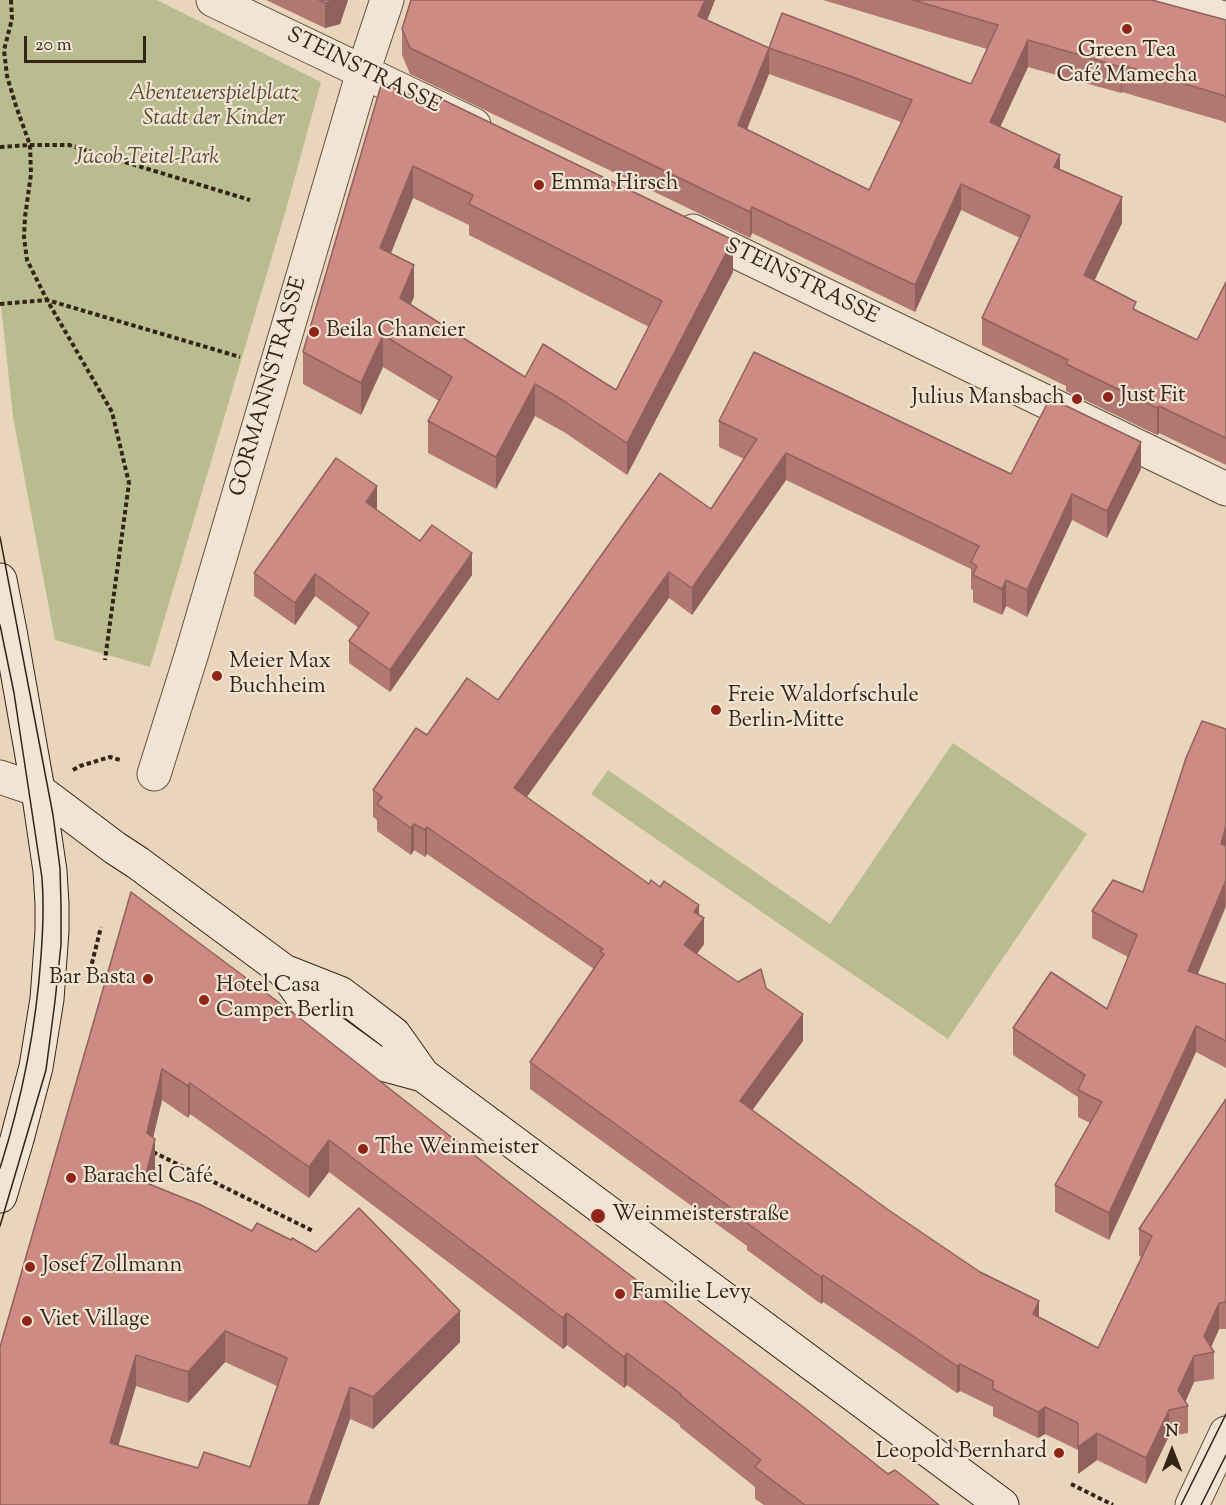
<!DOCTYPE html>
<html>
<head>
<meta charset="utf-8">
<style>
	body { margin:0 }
	#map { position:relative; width:1226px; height:1505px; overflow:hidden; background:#e9d5bb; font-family:"Sorts Mill Goudy",serif }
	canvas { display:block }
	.north { position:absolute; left:1142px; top:1421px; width:60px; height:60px; -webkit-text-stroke:4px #f1e4d3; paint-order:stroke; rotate:0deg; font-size:16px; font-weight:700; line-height:24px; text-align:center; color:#332516 }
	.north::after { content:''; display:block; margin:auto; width:21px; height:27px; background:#332516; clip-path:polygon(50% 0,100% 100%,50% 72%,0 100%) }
	.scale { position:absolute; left:24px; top:36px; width:122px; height:27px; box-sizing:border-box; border:3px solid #332516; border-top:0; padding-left:8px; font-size:18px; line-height:21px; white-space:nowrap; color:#332516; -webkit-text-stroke:4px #f1e4d3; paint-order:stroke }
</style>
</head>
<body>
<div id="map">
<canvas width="1226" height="1505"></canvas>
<div class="north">N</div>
<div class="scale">20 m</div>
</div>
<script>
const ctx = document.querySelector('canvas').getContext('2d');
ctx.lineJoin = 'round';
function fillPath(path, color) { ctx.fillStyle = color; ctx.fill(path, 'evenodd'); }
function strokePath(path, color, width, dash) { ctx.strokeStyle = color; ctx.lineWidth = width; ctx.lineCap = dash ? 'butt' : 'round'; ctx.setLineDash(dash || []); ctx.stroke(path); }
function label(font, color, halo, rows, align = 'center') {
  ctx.font = font + ' "Sorts Mill Goudy",serif'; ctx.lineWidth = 4.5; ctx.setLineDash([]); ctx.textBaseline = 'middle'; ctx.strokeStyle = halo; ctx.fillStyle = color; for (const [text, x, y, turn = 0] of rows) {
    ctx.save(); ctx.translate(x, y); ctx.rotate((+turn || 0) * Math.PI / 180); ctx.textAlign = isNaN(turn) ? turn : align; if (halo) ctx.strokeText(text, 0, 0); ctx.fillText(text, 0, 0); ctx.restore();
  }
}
fillPath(new Path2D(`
	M0 0H157L321 82 287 206 150 667 55 640 13 417 0 296Z
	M953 743 1087 834 948 1039 814 948 591 794 608 770 830 924Z`), '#b9bc8e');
const street = new Path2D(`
	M213 0 474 125
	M1169 0 1226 19
	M693 231 1226 489
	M154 774 192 653 363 72 387 0
	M0 777 38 790
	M1192 1505 1226 1433`);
const secondary = new Path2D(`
	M0 580 10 631 38 790 50 871 52 904V931L47 999 36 1067 17 1139 0 1196
	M38 790 115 848 138 863 284 971 340 993 352 1002 394 1034 423 1075 1002 1505
	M284 971 320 1021 324 1025 375 1062 423 1075`);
strokePath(street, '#60513f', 35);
strokePath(secondary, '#332516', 35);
strokePath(new Path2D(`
	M11 0 12 19 4 50 7 76 16 106 30 145 31 174 25 217 24 237 27 260 47 300 112 412 129 483 105 660
	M0 147 30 145H69L250 200
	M0 304 47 300 240 357
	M73 770 80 766 110 757 120 760
	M90 971 101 927
	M153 1152 313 1231
	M1071 1484 1113 1505`), '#332516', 4, [4.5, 3]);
strokePath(street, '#f1e4d3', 33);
strokePath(secondary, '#f1e4d3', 33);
strokePath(new Path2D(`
	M0 537 53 815 60 868 61 906V945L55 1001 46 1070 0 1226
	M0 625 14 693 42 878C44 904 43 930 41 956 36 1029 22 1099 0 1168
	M1181 1505 1226 1414
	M1201 1505 1226 1455`), '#332516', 1.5);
fillPath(new Path2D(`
	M266 0H348L340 24 325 28Z
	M715 0 707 20 769 48 971 84 987 49 823 0H1152L1226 20V123L1222 121 1122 92 1121 93 1028 67 1000 127 1060 169 1122 223 1094 281 1136 311 1197 340 1226 282V465L1159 433 1157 435 1066 391V386L982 345V318L1020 238 961 210 915 312 752 233 750 238 410 74 402 55V29ZM769 74 850 103 901 122 869 190 746 130Z
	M433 95 733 272 627 475 564 432 535 416 496 489 428 453V421L439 401 383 367 361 415 303 384V352L433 106ZM413 198 469 225V235L649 327 616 390 525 377 410 305 414 297 391 253Z
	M719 421 1011 474 1141 469 1107 538 1072 520 1027 617 1006 606 1002 615 973 602V590L971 589V569L786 480 692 615 669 598 526 797 649 884 699 914 704 944 697 954 738 982 766 988 803 1041 752 1110 887 1209 1039 1318 1098 1348 1141 1257 1139 1256V1229L1226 1099V1329H1219L1211 1348 1214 1352V1379L1194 1382 1185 1402 1188 1406V1433L1169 1436 1146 1484 1097 1460 1078 1474V1450L1045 1434 1038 1438 993 1416V1407L960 1391 957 1393 823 1302 821 1304 747 1250V1246L530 1089V1062L594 969 427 854 425 857 414 850 411 855 377 831V820L373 817V790L427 735 498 700 711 509 744 459 719 447Z
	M377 508 376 510 420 541 472 575 390 692 349 663V641L359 628 315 596 295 625 254 596V573Z
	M1226 729V907L1198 974 1226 984V1068L1196 1052 1109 1240 1055 1212V1185L1090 1123 1078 1117V1097L1013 1055V1028L1107 1009 1128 957 1092 938V911L1143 892Z
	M131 892 888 1474 939 1505H764L755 1499V1487L680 1427V1425L627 1385 624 1388 567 1345 563 1349 329 1172 309 1198 190 1114 188 1118 162 1100 153 1137 155 1170 152 1185 460 1342 373 1429 350 1419 319 1505H0ZM225 1362 277 1386 250 1467 198 1468 118 1445 136 1386 188 1403Z`), '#b17871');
fillPath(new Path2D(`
	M336 0H348L340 24 325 28V3Z
	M705 0H715L698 43V16Z
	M1028 40V67L990 149V122Z
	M769 48V74L738 152V125Z
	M1122 65V92L1121 93V67Z
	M1060 155V182L1054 167Z
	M413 166V198L380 280V248Z
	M961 184V210L915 312V285Z
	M1122 197V223L1084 302V275Z
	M752 207V233L750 238V212Z
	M733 240V272L627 475V443Z
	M414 265V297L400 330V298Z
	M383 335V367L361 415V383Z
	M535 384V416L496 489V457Z
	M1159 406V433L1157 435V408Z
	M1141 442V469L1107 538V511Z
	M786 453V480L692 615V588Z
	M377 486V508L366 525V502Z
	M1072 494V520L1027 617V590Z
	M472 553V575L390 692V670Z
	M669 572V598L514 815V788Z
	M315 574V596L295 625V603Z
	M1006 580V606L1002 615V589Z
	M414 824V850L411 855V828Z
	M1226 826V853L1221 844Z
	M427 827V854L425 857V830Z
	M1225 880V907L1188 997V971Z
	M699 905V925L704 918V944L684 971V945L694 912Z
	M803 1014V1041L740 1127V1101Z
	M1196 1026V1052L1109 1240V1213Z
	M162 1069V1100L147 1164V1133Z
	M190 1083V1114L188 1118V1086Z
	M155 1139V1170L144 1214V1182Z
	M329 1140V1172L309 1198V1167Z
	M823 1275V1302L821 1304V1277Z
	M1039 1301V1327L1033 1314Z
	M1219 1303V1329L1208 1353 1204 1336Z
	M460 1311V1342L373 1429V1397Z
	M567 1313V1345L563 1349V1318Z
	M225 1331V1362L188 1403V1372Z
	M627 1353V1385L624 1388V1357Z
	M136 1355V1386L110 1474V1443Z
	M1194 1356V1382L1183 1407 1178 1390Z
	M960 1364V1391L957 1393V1366Z
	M350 1387V1419L319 1505H308Z
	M1045 1407V1434L1038 1438V1412Z
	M1169 1410V1436L1146 1484V1458Z
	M1097 1433V1460L1078 1474V1447Z`), '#90615c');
const building = new Path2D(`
	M319 0H336L325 3Z
	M411 0H705L698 16 769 48 782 13 971 84 998 25 913 0H1152L1226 20V97L1222 95 1122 65 1121 67 1028 40 990 122 1060 155 1054 167 1122 197 1084 275 1136 302 1133 309 1197 340 1226 282V438L1159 406 1157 408 1066 364 1068 360 982 318 1030 216 961 184 915 285 752 207 750 212 410 48 402 29ZM769 48 850 76 912 100 869 190 738 125Z
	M382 82 439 109 433 95 733 240 627 443 564 401 535 384 496 457 428 421 452 377 383 335 361 383 303 352ZM413 166 473 195 469 204 662 301 616 390 543 344 525 377 400 298 414 265 380 248Z
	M754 352 1011 474 1050 398 1141 442 1107 511 1072 494 1027 590 1006 580 1002 589 973 575 977 566 971 562 979 546 786 453 692 588 669 572 514 788 649 884 651 880 660 887 664 881 699 905 694 912 704 918 684 945 738 982 761 969 766 988 803 1014 740 1101 887 1209 980 1272 1039 1301 1033 1314 1098 1348 1152 1236 1139 1229 1226 1099V1302L1219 1303 1204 1336 1214 1352 1194 1356 1178 1390 1188 1406 1169 1410 1146 1458 1097 1433 1078 1447V1423L1045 1407 1038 1412 993 1389V1381L960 1364 957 1366 823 1275 821 1277 747 1223 749 1221 530 1062 604 954 600 951 603 949 427 827 425 830 414 824 411 828 377 804 382 797 373 790 416 728 427 735 467 678 498 700 660 473 711 509 757 439 719 421Z
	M336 458 377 486 366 502 420 541 432 525 472 553 390 670 349 641 369 613 315 574 295 603 254 573Z
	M1202 721 1226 729V826L1221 844 1226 846V880L1188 971 1226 984V1041L1196 1026 1109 1213 1055 1185 1102 1102 1078 1090 1085 1075 1013 1028 1051 972 1107 1009 1137 935 1092 911 1113 880 1143 892 1186 758Z
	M131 892 297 1016 529 1198 802 1406 888 1474 895 1470 922 1491 939 1505H805L755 1467 761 1460 680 1395 681 1394 627 1353 624 1357 567 1313 563 1318 329 1140 309 1167 190 1083 188 1086 162 1069 147 1133 155 1139 144 1182 201 1205 252 1231 257 1223 291 1240 292 1238 316 1252 359 1208 460 1311 373 1397 350 1387 308 1505H0V1347ZM225 1331 287 1358 250 1467 204 1452 198 1468 110 1443 136 1355 188 1372Z`);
fillPath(building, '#ce8b83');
strokePath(building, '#90615c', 1.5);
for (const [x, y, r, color] of [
	[1127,29,6,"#8f2418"],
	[539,185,6,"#8f2418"],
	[314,332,6,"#8f2418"],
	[1108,397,6,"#8f2418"],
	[1077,399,6,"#8f2418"],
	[217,676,6,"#8f2418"],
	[716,710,6,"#8f2418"],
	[148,979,6,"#8f2418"],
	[204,1000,6,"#8f2418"],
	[363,1149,6,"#8f2418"],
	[71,1178,6,"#8f2418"],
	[598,1216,8,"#8f2418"],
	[30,1267,6,"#8f2418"],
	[620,1294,6,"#8f2418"],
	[27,1321,6,"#8f2418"],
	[1059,1453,6,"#8f2418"]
]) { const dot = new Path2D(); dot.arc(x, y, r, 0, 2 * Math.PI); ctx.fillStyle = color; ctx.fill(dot); strokePath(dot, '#f1e4d3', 2); }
label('22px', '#332516', '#f1e4d3', [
	["Green Tea",1127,52,"center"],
	["Café Mamecha",1127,77,"center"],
	["Emma Hirsch",551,185],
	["Beila Chancier",326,332],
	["Just Fit",1120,397],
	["Julius Mansbach",1065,399,"right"],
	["Meier Max",229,663],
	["Buchheim",229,688],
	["Freie Waldorfschule",728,697],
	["Berlin-Mitte",728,722],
	["Bar Basta",136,979,"right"],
	["Hotel Casa",216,987],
	["Camper Berlin",216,1012],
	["The Weinmeister",375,1149],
	["Barachel Café",83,1178],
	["Weinmeisterstraße",612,1216],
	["Josef Zollmann",42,1267],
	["Familie Levy",632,1294],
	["Viet Village",39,1321],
	["Leopold Bernhard",1047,1453,"right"]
], 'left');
label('22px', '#332516', '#f1e4d3', [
	["STEINSTRASSE",363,72,26],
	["STEINSTRASSE",801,283,26],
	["GORMANNSTRASSE",270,387,-74]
]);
label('italic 22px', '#544b34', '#f1e4d3', [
	["Abenteuerspielplatz",214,95],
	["Stadt der Kinder",214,120],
	["Jacob-Teitel-Park",147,159]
]);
</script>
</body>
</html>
